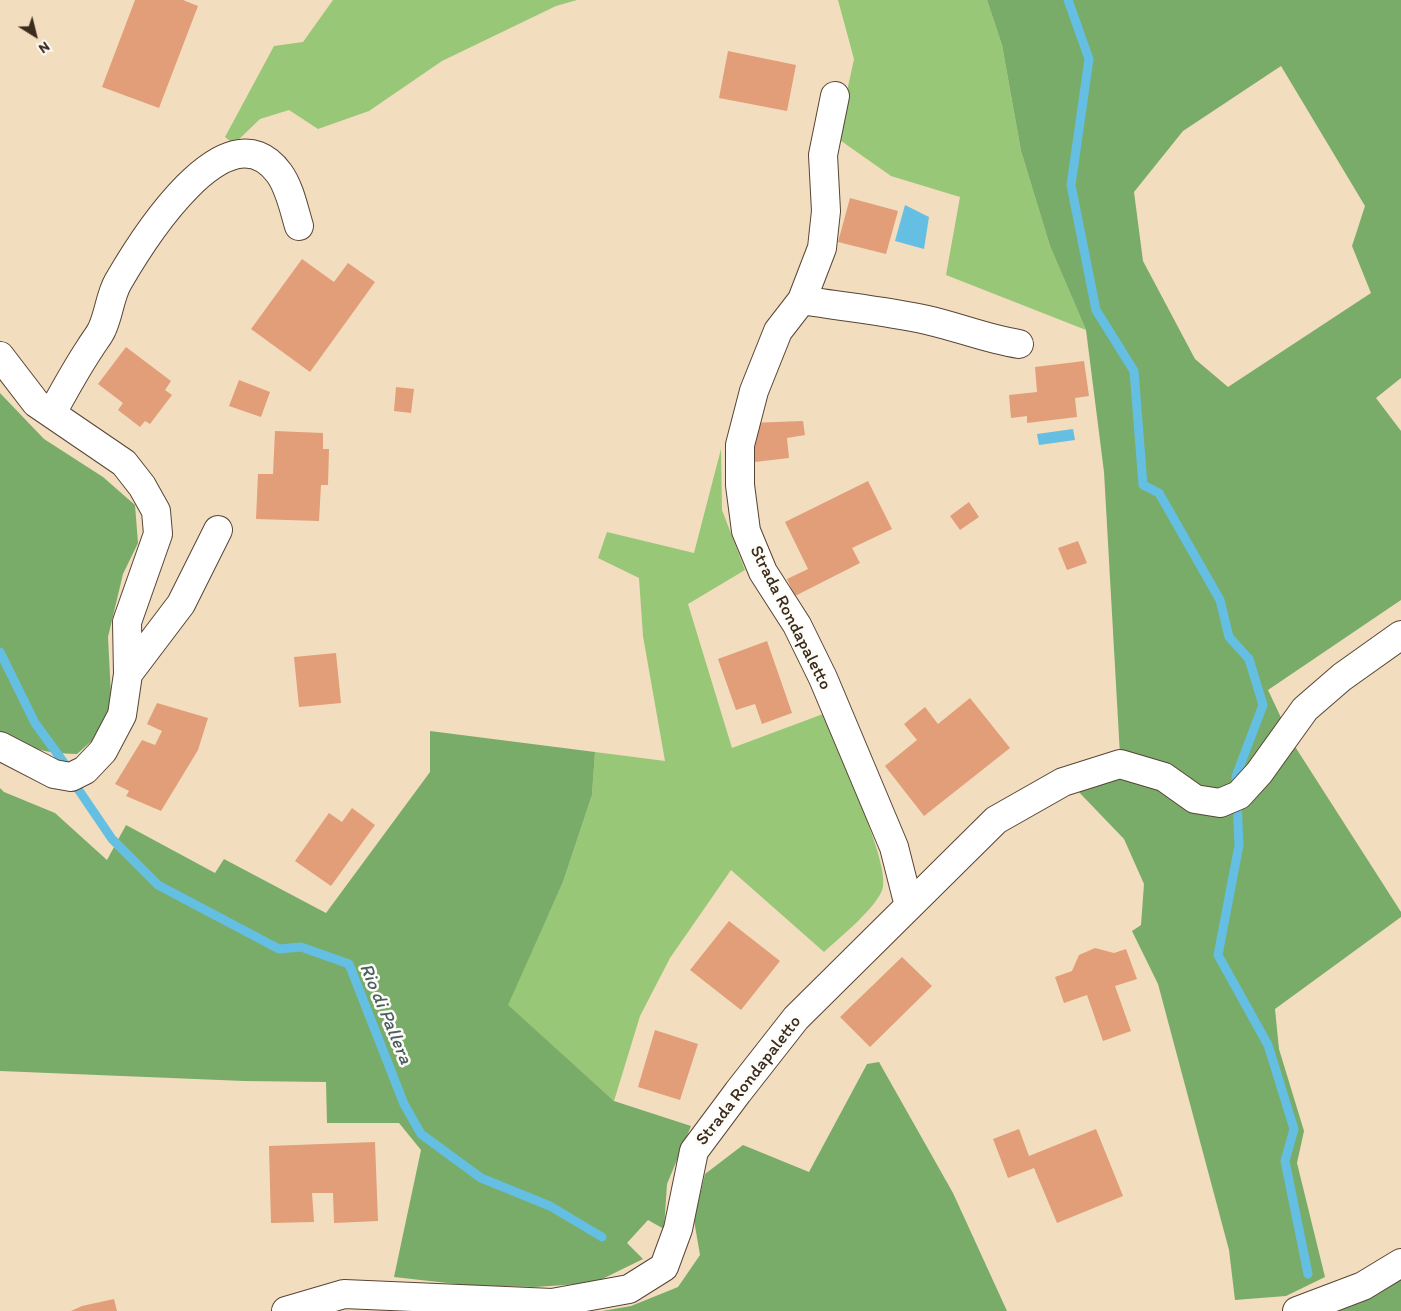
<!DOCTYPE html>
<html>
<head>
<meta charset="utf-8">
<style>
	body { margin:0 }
	#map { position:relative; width:1401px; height:1311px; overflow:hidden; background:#f3ddbf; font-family:Itim,sans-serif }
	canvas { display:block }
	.north { position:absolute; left:10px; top:10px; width:50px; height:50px; -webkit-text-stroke:4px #fdfcf7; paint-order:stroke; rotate:144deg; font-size:14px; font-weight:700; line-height:20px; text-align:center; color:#3b2a1e }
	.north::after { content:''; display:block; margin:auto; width:18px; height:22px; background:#3b2a1e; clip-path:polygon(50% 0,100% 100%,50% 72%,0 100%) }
</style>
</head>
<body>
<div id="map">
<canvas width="1401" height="1311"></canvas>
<div class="north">N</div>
</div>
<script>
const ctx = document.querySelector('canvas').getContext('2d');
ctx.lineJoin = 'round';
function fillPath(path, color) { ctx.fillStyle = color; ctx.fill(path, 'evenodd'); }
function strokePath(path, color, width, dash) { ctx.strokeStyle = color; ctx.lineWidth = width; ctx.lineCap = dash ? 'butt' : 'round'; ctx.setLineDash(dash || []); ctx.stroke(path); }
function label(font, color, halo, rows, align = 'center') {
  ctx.font = font + ' Itim,sans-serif'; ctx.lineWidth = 5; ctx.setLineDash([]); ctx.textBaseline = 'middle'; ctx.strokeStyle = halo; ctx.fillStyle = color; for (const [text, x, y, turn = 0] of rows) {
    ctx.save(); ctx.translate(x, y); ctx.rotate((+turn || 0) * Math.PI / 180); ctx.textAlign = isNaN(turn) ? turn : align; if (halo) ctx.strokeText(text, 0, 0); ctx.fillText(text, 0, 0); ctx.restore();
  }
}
fillPath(new Path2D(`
	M333 0H577L556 6 442 61 369 111 318 129 289 110 260 119 234 144 225 137 274 46 303 42Z
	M838 0H987L1002 45 1021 151 1050 246 1086 330 946 275 960 197 891 176 837 138 854 59Z
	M721 449 722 510 745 570 688 604 732 748 823 714C836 746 889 859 883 887 879 906 839 938 824 952L731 870 670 958 640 1016 614 1101 507 1005 563 882 592 795 595 752 665 761 643 636 639 578 598 558 607 532 694 553Z`), '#97c777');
fillPath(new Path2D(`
	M987 0H1401V378L1376 398 1401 431V600L1268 690 1294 745 1401 912V917L1275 1009 1279 1049 1304 1131 1297 1163 1325 1277 1286 1296 1235 1300 1229 1250 1158 984 1132 931 1141 925 1144 884 1124 839 1074 787 1121 773 1104 472 1086 330 1050 246 1021 151 1002 45ZM1281 66 1365 206 1352 246 1371 293 1228 387 1195 359 1143 261 1134 192 1183 131Z
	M0 393 44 439 103 477 135 505 138 543 123 574 108 637 111 695 105 729 77 754C44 753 30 749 0 734Z
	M430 731 595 752 592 795 563 882 508 1005 614 1101 691 1126 667 1184 664 1229 648 1220 627 1243 643 1259 594 1283 535 1287 465 1285 394 1277 421 1150 399 1123H327L326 1082 244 1081 0 1071V788L4 792 55 813 107 860 126 825 215 873 224 859 326 913 430 772Z
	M879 1062 953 1193 1007 1311H602L631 1306 678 1287 700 1255 694 1220 705 1174 743 1145 809 1172 867 1064Z
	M1401 1271V1311H1319Z`), '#79ac68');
fillPath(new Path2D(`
	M905 205 929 217 924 249 895 241Z
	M1073 429 1075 440 1039 445 1037 434Z`), '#64bfe2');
strokePath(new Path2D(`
	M1068 0 1089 59 1071 185 1096 310 1134 371 1143 485 1159 493 1220 600 1229 637 1249 659 1263 705 1236 776 1239 845 1218 955 1268 1045 1294 1129 1285 1161 1308 1274
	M0 652 35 723 67 767
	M78 789 112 839 158 885 279 949 301 947 349 964 404 1104 421 1134 481 1178 550 1206 602 1237`), '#64bfe2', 9);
fillPath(new Path2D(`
	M135 0H183L198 6 159 108 102 87Z
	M728 51 796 65 787 111 719 98Z
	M850 198 898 211 886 254 838 242Z
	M302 259 334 282 348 263 375 282 310 372 251 329Z
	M126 347 171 381 165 390 172 395 150 424 145 421 140 427 118 410 123 403 98 384Z
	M1084 361 1089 396 1075 398 1077 417 1027 423V416L1011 418 1009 395 1037 392 1035 367Z
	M239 380 270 392 261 417 229 406Z
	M396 387 414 389 411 413 394 411Z
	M803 421 805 435 787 438 789 458 746 463 750 423Z
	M275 431 323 433V449H329L328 485H321L319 521 256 519 258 474H273Z
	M868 481 892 529 852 548 860 563 795 596 787 579 808 569 785 522Z
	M969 502 979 517 960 530 950 516Z
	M1078 541 1087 563 1067 570 1058 548Z
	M767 641 792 713 762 724 755 704 736 710 718 659Z
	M336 653 341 703 299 707 294 657Z
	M970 698 1010 748 924 816 885 766 917 740 904 724 925 707 938 724Z
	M157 703 208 718 198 750 161 811 126 796 129 791 115 784 142 740 155 745 162 731 147 724Z
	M352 808 375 825 331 886 295 861 329 813 342 822Z
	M729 921 780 961 741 1010 690 970Z
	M1095 948 1114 953 1126 949 1137 979 1115 986 1131 1031 1103 1041 1087 995 1064 1003 1055 977 1072 971 1079 955Z
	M902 957 932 986 870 1047 840 1017Z
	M655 1030 698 1044 680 1100 638 1087Z
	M1019 1129 1029 1156 1096 1129 1123 1196 1057 1223 1034 1168 1008 1178 993 1139Z
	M375 1142 378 1221 334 1223 333 1193H312L314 1222 271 1223 269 1146Z
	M114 1299 117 1311H71L82 1306Z`), '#e19e78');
const minor = new Path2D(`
	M835 96 823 155 826 211 822 248 802 300 778 331 754 391 740 445V485L746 531 763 572 797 625 823 678 894 847 909 906
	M802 300C844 307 886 311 927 320 958 327 987 339 1019 344
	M0 356 36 403 124 463 142 486 156 511 158 534 127 622 128 674 122 715 103 751 85 770 71 777 54 774 0 746
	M52 413C64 391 76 369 90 348 94 341 99 336 102 329 109 314 110 296 118 282 140 244 227 102 279 173 290 188 294 210 299 226
	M128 674 181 604 218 530
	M286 1311 344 1294 552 1303 629 1289 664 1267 678 1229 694 1151 738 1092 796 1018 996 820 1063 782 1120 764 1164 777 1195 799 1220 803 1239 795 1259 773 1305 709 1342 677 1401 635
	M1297 1311 1363 1286 1401 1263`);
strokePath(minor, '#574536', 30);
strokePath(minor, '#fff', 28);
label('18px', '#3b2a1e', '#fdfcf7', [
	["Strada Rondapaletto",790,618,63],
	["Strada Rondapaletto",749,1081,-52]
]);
label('italic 19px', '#495e63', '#fdfcf7', [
	["Rio di Pallera",385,1014,67]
]);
</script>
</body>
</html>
